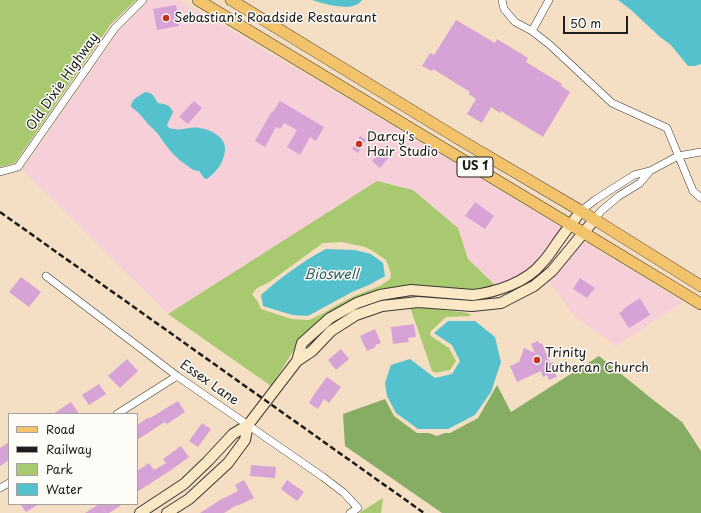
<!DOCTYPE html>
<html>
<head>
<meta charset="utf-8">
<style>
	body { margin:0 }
	#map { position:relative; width:701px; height:513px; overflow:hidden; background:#f4dfc4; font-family:"Playpen Sans",sans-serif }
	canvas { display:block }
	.legend { position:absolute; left:8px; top:413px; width:130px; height:92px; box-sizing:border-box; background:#fdfcf7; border:1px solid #a3a29f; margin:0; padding:5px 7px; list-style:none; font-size:12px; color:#1c1c1c }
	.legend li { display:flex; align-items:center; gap:8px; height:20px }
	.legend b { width:20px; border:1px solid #a3a29f }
	.scale { position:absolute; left:563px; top:16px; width:65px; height:18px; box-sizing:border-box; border:2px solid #1c1c1c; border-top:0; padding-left:5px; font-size:12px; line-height:14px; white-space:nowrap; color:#1c1c1c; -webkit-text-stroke:3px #fdfcf7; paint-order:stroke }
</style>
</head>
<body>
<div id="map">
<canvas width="701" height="513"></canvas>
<ul class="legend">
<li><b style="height:5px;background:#f2c36a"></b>Road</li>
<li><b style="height:5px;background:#1c1c1c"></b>Railway</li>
<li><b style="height:11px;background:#a9c971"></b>Park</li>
<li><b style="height:11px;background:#54c1cd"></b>Water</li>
</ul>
<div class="scale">50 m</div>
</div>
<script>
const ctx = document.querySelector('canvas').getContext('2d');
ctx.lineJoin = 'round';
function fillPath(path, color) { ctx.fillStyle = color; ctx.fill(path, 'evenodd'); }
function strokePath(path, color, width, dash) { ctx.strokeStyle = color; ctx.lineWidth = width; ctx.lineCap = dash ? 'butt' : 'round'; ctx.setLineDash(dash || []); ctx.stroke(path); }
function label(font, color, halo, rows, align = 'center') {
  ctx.font = font + ' "Playpen Sans",sans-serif'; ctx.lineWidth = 3; ctx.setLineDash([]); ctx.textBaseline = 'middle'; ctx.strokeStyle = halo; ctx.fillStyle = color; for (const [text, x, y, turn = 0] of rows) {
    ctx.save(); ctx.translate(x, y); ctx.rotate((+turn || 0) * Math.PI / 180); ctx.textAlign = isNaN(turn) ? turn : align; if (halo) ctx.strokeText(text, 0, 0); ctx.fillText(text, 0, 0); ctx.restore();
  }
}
fillPath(new Path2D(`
	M150 0H179L356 104 562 228 538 261 522 274 495 285 468 259 458 228 413 190 377 181 168 314 22 170 119 31ZM153 94 158 103 167 104 169 106 171 116 167 125 169 128 176 131 200 128 225 156 220 167 216 171 204 178 199 171H194L191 169 188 166 173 154 162 142 157 134 137 111Z
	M583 241 683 302 616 346 575 317 549 281 562 268Z`), '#f6cfd8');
fillPath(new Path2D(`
	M0 0H136L111 24 15 163 0 167Z
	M377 181 413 190 458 228 468 259 495 285 472 290 370 294 303 336 271 386 168 314ZM342 242 365 247 373 251 386 260C387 262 387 263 388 265 390 272 392 272 390 279L380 286 354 296 337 305 324 313 309 320 292 319 279 315 261 309 258 302 252 294 257 288 268 283 323 243Z
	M410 307H418L468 313 471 316 446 317 431 331 430 333 431 336 449 348 456 361 450 370 436 373 432 371Z
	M383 498 381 513H359Z`), '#a9c971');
fillPath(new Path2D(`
	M599 356 652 399 682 422 701 451V513H442L345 446 343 414 385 399 394 416 417 433H429L437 436 445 433H450L478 418 497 385 511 412Z`), '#86ad63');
fillPath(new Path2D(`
	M312 0H362C354 13 324 4 312 0Z
	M618 0H701V64L695 66H688L671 45 660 37 630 9Z
	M145 92C154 93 153 96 158 103 166 104 170 105 173 112L167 125 169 128C181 132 189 126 200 128 212 130 227 138 225 151 223 164 217 171 207 179L204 178 199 171C192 171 191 168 185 164 172 155 167 147 158 134 155 131 152 128 149 125 143 118 139 112 131 107 131 99 139 96 145 92Z
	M326 249 355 250 371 254 383 263 385 276 369 285 352 292 308 316 293 315 279 311 263 306 261 295C279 279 304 260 326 249Z
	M448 321H475L495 337 501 362 491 392 475 415 448 429H418L396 413 387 396 385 383 391 365 410 359 435 378 452 374 460 361 452 345 434 333Z`), '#54c1cd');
fillPath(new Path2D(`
	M176 5 179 26 157 30 153 9Z
	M456 20 495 43 497 39 528 58 526 62 562 84 561 86 570 92 543 137 501 111 500 113 491 107 482 123 467 114 476 99 469 94 470 92 433 69 432 71 422 66 430 53 434 55Z
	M194 101 202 108 188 124 179 117Z
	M280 101 324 127 316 141 310 137 300 155 287 147 297 130 284 123 280 129 276 127 265 147 255 141 272 111 273 112Z
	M360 136 366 140 358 153 352 149Z
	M382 148 391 155 380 168 372 161Z
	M475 202 494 216 485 229 465 216Z
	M21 277 41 292 29 307 9 292Z
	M580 278 595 288 587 298 573 289Z
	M640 298 650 315 629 328 619 313 624 310 623 309Z
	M414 324 416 337 408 338 409 342 393 344 391 327Z
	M375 329 381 343 375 345 376 347 367 351 360 336Z
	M538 341 540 344 542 343 550 363 553 362 554 365 559 363 562 369 555 372 557 377 549 380 547 375 543 377 541 371 517 382 510 366 519 362 524 348 535 353 531 344Z
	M341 349 349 359 336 370 328 360Z
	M127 359 138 371 120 388 108 376Z
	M327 377 341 387 329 403 324 399 318 409 309 403 315 393Z
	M99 384 106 394 89 405 82 395Z
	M178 401 185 412 167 424 165 422 163 423 162 422 163 423 137 440V425L149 417 150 418Z
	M71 402 79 414H53Z
	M202 423 211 429 198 447 189 441Z
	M9 442V460L0 466V448Z
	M181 446 189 457 171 470 137 492V471L149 463 154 470 166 463 163 459Z
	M251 465 276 467 275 478 250 476Z
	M244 480 254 498 237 506V505L224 513H200L220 500 238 491 235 485Z
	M287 480 304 492 297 501 281 489Z
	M20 504H39L26 512Z
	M99 504H123L109 513H85Z`), '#d7a2d6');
const street = new Path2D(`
	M502 0 504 9 515 22 532 31 550 45 612 103 667 128 693 191 701 198
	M532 31 549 0
	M0 172 18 167 115 28 143 0
	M581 211 595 200 634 175 650 171 678 156 701 152
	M594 220 601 211 619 196 640 183 650 171
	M46 276 177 376 323 477 344 493 358 508 350 513
	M117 414 177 376
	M0 488 9 483`);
const secondary = new Path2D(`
	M297 361 302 343 330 318 357 303 380 295 411 290 473 295C497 292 527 282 542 263 547 258 551 252 555 246 563 234 572 223 581 211
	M140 513 184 484 208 461 233 434 248 425
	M167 513 189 499 228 463 245 440 248 425 297 361 312 351 331 331 356 315 382 306 418 302 472 306 501 303 534 286 552 271 594 220`);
const primary = new Path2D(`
	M198 0 584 233 701 304
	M231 0 457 138 581 211 701 286`);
strokePath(street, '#3c3935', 8);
strokePath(secondary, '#3c3935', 12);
strokePath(primary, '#3c3935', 12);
strokePath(street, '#fff', 7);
strokePath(secondary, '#fae7c3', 10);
strokePath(primary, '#f2c36a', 11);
strokePath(new Path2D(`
	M0 212 424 513`), '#1c1c1c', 2.5, [6, 3]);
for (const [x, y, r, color] of [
	[166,18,4,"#c8321e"],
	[359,144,4,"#c8321e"],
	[537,360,4,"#c8321e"]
]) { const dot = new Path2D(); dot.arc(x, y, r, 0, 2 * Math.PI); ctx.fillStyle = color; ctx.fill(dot); strokePath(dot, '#fdfcf7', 1.5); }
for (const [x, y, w] of [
	[475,167,36]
]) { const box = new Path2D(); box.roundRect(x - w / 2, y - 10, w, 20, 3); ctx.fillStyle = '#fdfcf7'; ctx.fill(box); strokePath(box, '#1c1c1c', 1); }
label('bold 12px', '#1c1c1c', null, [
	["US 1",475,167]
]);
label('13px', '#1c1c1c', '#fdfcf7', [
	["Sebastian's Roadside Restaurant",174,18],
	["Darcy's",367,137],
	["Hair Studio",367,152],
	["Trinity",545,353],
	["Lutheran Church",545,368]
], 'left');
label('13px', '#1c1c1c', '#fdfcf7', [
	["Old Dixie Highway",63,82,-55],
	["Essex Lane",209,383,35]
]);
label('italic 14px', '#325e63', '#fdfcf7', [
	["Bioswell",331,275]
]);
</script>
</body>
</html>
